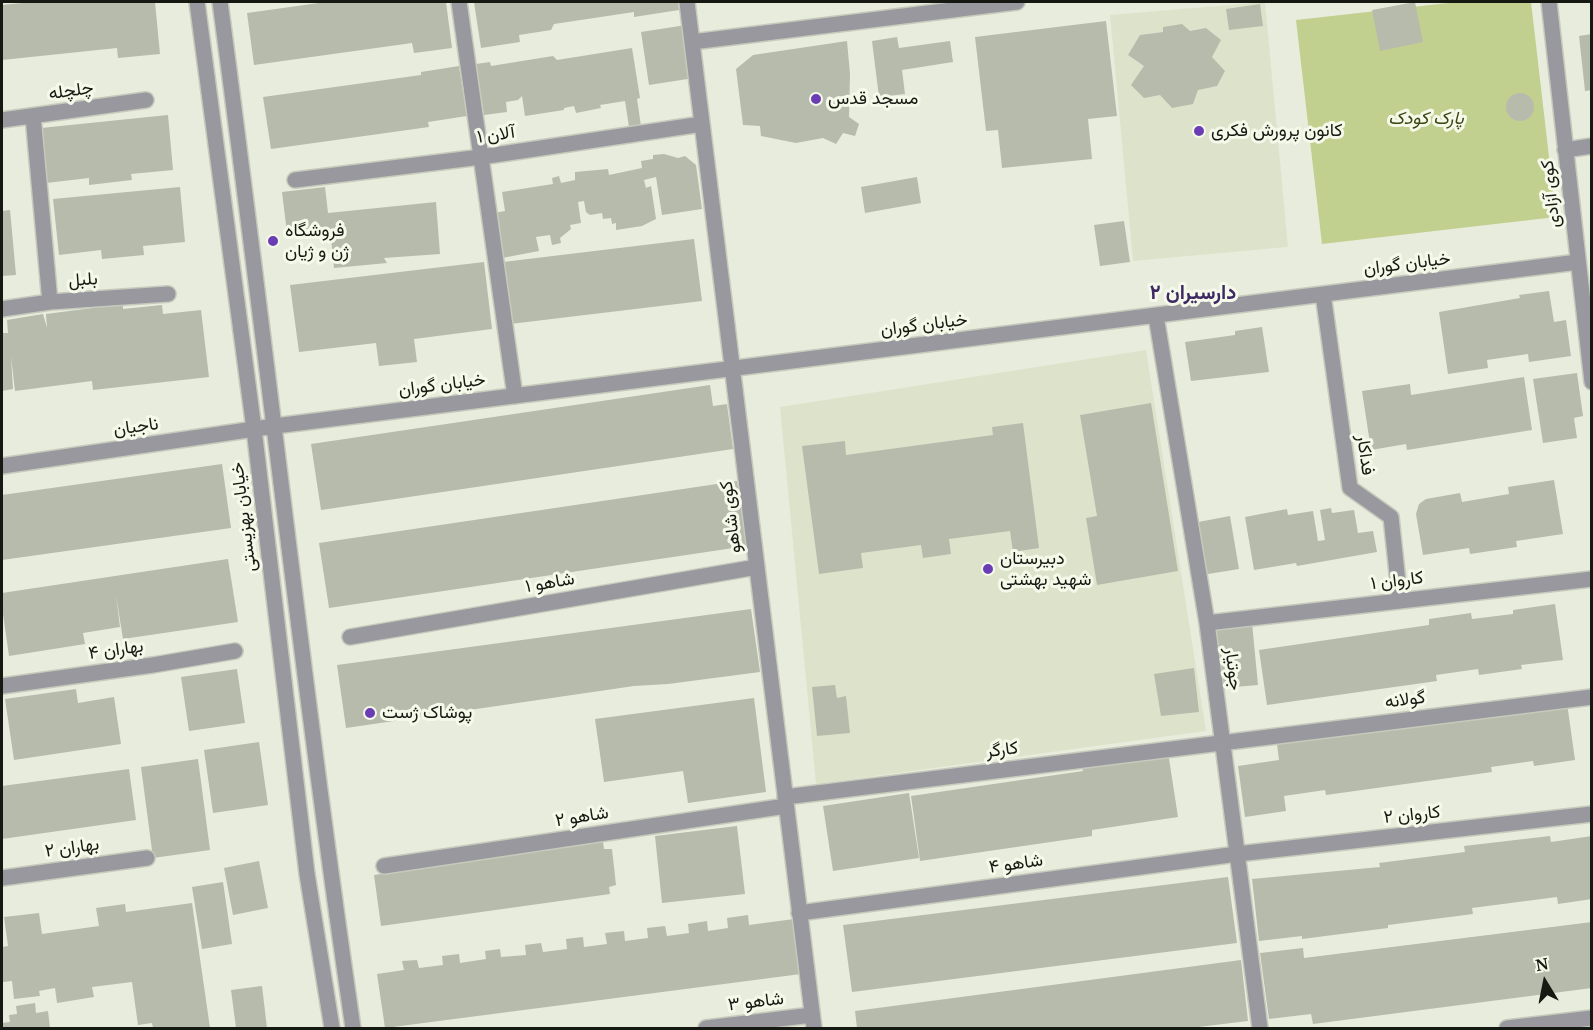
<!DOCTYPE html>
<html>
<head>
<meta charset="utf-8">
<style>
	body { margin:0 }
	#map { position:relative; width:1593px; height:1030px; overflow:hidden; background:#e8ecdc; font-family:"Noto Serif",serif }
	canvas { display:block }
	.frame { position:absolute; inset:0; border:3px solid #161812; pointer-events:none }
	.north { position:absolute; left:1515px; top:952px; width:60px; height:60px; -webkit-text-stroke:4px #f5f9e9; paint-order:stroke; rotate:350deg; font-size:16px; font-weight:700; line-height:24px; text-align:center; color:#161812 }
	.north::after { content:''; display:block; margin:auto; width:21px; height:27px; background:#161812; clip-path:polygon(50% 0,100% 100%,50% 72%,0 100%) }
</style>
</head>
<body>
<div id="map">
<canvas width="1593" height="1030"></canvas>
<div class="frame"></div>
<div class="north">N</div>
</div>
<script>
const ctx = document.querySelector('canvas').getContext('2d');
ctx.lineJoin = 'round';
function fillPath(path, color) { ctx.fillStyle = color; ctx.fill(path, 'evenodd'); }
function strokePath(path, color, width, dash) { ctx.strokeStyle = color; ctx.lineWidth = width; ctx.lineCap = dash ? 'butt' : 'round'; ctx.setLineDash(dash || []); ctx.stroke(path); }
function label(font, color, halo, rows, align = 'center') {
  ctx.font = font + ' "Noto Serif",Vazirmatn,serif'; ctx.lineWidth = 6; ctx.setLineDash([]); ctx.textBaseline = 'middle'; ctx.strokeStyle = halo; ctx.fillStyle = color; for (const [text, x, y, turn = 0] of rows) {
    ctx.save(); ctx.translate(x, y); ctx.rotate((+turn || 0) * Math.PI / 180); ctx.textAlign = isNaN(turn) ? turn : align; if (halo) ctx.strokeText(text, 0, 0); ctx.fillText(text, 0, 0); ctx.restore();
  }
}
fillPath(new Path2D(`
	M1265 2 1288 247 1133 261 1110 15Z
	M1146 350 1206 731 816 784 780 407Z`), '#dde3cb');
fillPath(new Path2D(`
	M1457 2H1531L1556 217 1322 244 1296 20Z`), '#c1d08f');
fillPath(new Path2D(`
	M32 2H155L160 54 118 58 117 48 2 60V5Z
	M326 2H446L452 48 414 53 412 43 254 65 247 13Z
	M474 2H678L679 10 634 17V12L554 24 551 30 519 35 520 42 481 48Z
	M1415 2 1423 42 1380 51 1372 10Z
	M1260 4 1263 26 1229 30 1226 9Z
	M1106 21 1117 116 1088 119 1092 159 1002 168 998 130 986 131 975 37Z
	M1182 24 1190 31 1206 28 1221 40 1212 57 1225 71 1217 86 1198 90 1193 104 1172 108 1160 95 1144 98 1131 85 1144 66 1128 55 1140 35 1163 32V27Z
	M686 25 694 78 649 85 641 32Z
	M1592 34V90L1585 91 1579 36Z
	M897 37 899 48 950 41 953 62 902 70 905 94 879 97 872 41Z
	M847 41 850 74 849 117 859 124 855 136 843 133 836 144 823 138 796 143 761 136 760 126 743 125 736 69 753 55Z
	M632 48 640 98 637 99 641 126 629 127 625 101 600 105 601 108 576 113 574 106 564 108V110L525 116 522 96 518 100 506 102 507 112 484 115 476 64 490 62 491 66 553 56 557 60Z
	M459 66 467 116 428 122 429 127 271 149 263 97 421 75V72Z
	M1506 107a14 14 0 1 1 28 0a14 14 0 1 1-28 0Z
	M168 115 173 170 131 174 132 180 89 185V178L46 183 41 128Z
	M664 154 678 158 685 156 696 165 702 209 662 215 656 177 644 180 646 188 651 186 656 219 642 226 616 230V223L612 224 611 218 603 219 602 213 590 215 586 212 584 201 578 202 581 223 570 225 571 229 560 238 561 243 552 245 550 235 536 237 539 251 502 258 494 213 505 211 502 192 553 184 552 178 559 176 561 183 575 180V172L608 169 609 175 642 168 641 161 653 159V155Z
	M917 177 921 203 865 213 861 187Z
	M180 187 185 242 143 246 144 255 102 259 101 250 59 255 53 199Z
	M325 187 328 213 436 202 440 254 384 258 387 263 334 268 330 228 287 233 282 192Z
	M10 210 16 275 2 276V211Z
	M1124 221 1130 262 1100 266 1094 225Z
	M694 239 702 301 510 324 503 262Z
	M484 262 492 329 414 339 417 362 379 366 376 343 299 352 290 285Z
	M1549 291 1554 322 1566 320 1571 356 1529 362 1528 354 1487 360 1488 368 1448 374 1439 312 1520 298 1519 295Z
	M123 304V309L162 305 163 314 201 310 209 377 93 390 92 381 15 391 11 356 13 389 2 391V333H8L7 320 43 314 47 328 46 314Z
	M1262 327 1269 372 1191 381 1185 342 1235 335V331Z
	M1577 373 1583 416 1574 418 1577 438 1543 443 1533 379Z
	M1524 377 1532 430 1407 450 1406 444 1371 450 1362 391 1410 384 1411 395Z
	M710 385 713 406 727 404 733 449 321 510 311 444Z
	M1151 403 1178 571 1097 585 1086 518 1097 516 1080 415Z
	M1023 423 1039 548 1013 552 1010 531 949 539 951 554 923 558 921 545 861 553 863 568 819 574 802 446 845 441 846 455 993 435 992 427Z
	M222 464 231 528 2 560V495Z
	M1554 480 1563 534 1516 541 1517 547 1470 554 1469 548 1423 555 1416 514 1419 504 1426 499 1460 493 1462 502 1509 494 1508 487Z
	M737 481 747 546 329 608 319 543Z
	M1331 508 1332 513 1354 510 1358 533 1373 531 1377 552 1297 566 1296 563 1254 570 1245 517 1287 509 1288 515 1313 511 1318 541 1325 540 1320 510Z
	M1230 516 1239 569 1202 575 1193 523Z
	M228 559 238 622 123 639 116 595 120 627 83 633 85 644 9 656 2 607V593Z
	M1555 604 1563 660 1521 665 1522 669 1479 675 1478 669 1436 675 1437 681 1267 705 1259 650 1429 625V619L1471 613 1472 619 1513 614V610Z
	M751 609 760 672 668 684 634 686 346 728 337 665Z
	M1252 623 1258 685 1223 688 1216 627Z
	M1194 668 1199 712 1161 716 1154 674Z
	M237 669 245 723 189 731 181 677Z
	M835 685 837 698 846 696 850 733 817 736 812 687Z
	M76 689 78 703 114 697 121 744 14 760 5 699Z
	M754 698 766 792 688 803 683 771 604 782 595 719Z
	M1567 703 1575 760 1534 766 1533 761 1491 767 1492 772 1326 795 1325 790 1284 796 1286 811 1245 817 1238 766 1279 760 1277 744Z
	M259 742 268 805 213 813 204 750Z
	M1168 752 1178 817 1092 830V836L920 861 911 796 1083 771 1082 765Z
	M198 759 210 850 153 858 141 767Z
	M129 769 136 820 2 839V786Z
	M909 793 919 858 833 871 823 806Z
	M737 826 745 894 662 903 655 836Z
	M1550 836 1551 842 1592 836V899L1558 904 1557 897 1472 908 1473 914 1388 925V928L1302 939V936L1259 941 1252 879 1380 867 1379 863 1465 852 1464 846Z
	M603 842 604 849H612L616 885 609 887 610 894 381 926 374 875Z
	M259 861 268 908 233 915 224 868Z
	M1228 877 1237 943 852 992 843 925Z
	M223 882 232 944 202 949 192 887Z
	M192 903 210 1028H153L152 1023 138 1025 132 982 92 987 94 997 57 1003 55 988 39 991 40 996 14 999 12 981 2 982V947L8 946 4 917 39 913 42 934 99 926 96 908 125 904 126 912Z
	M748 915 749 925 794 919 801 974 385 1028 377 974 404 970 402 961 417 960 419 968 443 965 442 956 459 954 460 963 486 959 485 951 500 949 501 957 526 955 525 945 541 943 543 952 567 949 566 939 583 937 584 947 607 944 605 933 624 931 625 941 648 938 647 928 665 926 667 936 689 933 688 924 707 921 708 931 728 928 727 918Z
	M1592 922V988L1313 1024 1311 1014 1269 1019 1260 953 1303 948 1304 958Z
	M1241 960 1248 1021 1190 1028H857L855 1011Z
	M262 986 267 1028H236L231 990Z
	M35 1003 36 1013 48 1011 50 1028H2V1023L10 1022 9 1015 17 1014 16 1006Z`), '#b7bbac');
const minor = new Path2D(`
	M197 2 254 429 307 874 332 1028
	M220 2C266 344 303 687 353 1028
	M459 2 515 396
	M687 2 814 1028
	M1549 2 1592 382
	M692 42 1017 2
	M33 116 50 302
	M2 120 146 100
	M1565 150 1592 146
	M295 180 481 157 702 124
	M1323 294 1350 488 1391 517 1400 601
	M2 309 50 302 168 294
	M1156 316 1207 623 1260 1028
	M2 466 275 426 1578 262
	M1207 623 1592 579
	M350 637 757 567
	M2 686 153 665 235 651
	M785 797 1592 697
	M384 866 786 806
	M2 878 147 858
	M799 913 1237 854 1592 814
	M706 1028 812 1015
	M1507 1028 1592 1018`);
strokePath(minor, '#c6cabc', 18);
strokePath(minor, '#99989e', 15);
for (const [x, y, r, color] of [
	[816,99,6,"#6a3db5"],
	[1199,131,6,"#6a3db5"],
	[273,241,6,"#6a3db5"],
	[988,569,6,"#6a3db5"],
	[370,713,6,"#6a3db5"]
]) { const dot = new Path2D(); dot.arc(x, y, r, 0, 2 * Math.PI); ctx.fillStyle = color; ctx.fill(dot); strokePath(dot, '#f5f9e9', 2); }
label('18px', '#161812', '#f5f9e9', [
	["چلچله",71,91,-8],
	["آلان ۱",496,135,-8],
	["کوی آزادی",1551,194,-96],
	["خیابان گوران",1407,264,-7],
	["بلبل",83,280,-4],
	["خیابان گوران",924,325,-7],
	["خیابان گوران",442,385,-7],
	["ناجیان",136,427,-8],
	["فداکار",1365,455,82],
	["خیابان بهزیستی",244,517,-97],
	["کوی شاهو",731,517,-97],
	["کاروان ۱",1397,581,-7],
	["شاهو ۱",550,583,-10],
	["بهاران ۴",116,650,-8],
	["جوتیار",1233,669,83],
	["گولانه",1405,700,-7],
	["کارگر",1002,750,-7],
	["کاروان ۲",1412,815,-6],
	["شاهو ۲",582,817,-9],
	["بهاران ۲",72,848,-8],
	["شاهو ۴",1016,864,-8],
	["شاهو ۳",756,1002,-7]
]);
label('18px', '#161812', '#f5f9e9', [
	["مسجد قدس",828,99],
	["کانون پرورش فکری",1211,131],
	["فروشگاه",285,231],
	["ژن و ژیان",285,252],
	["دبیرستان",1000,559],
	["شهید بهشتی",1000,580],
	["پوشاک ژست",382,713]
], 'left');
label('italic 18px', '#3d4612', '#f5f9e9', [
	["پارک کودک",1426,119]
]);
label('bold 20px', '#3c2863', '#f5f9e9', [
	["دارسیران ۲",1193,293]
]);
</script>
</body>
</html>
